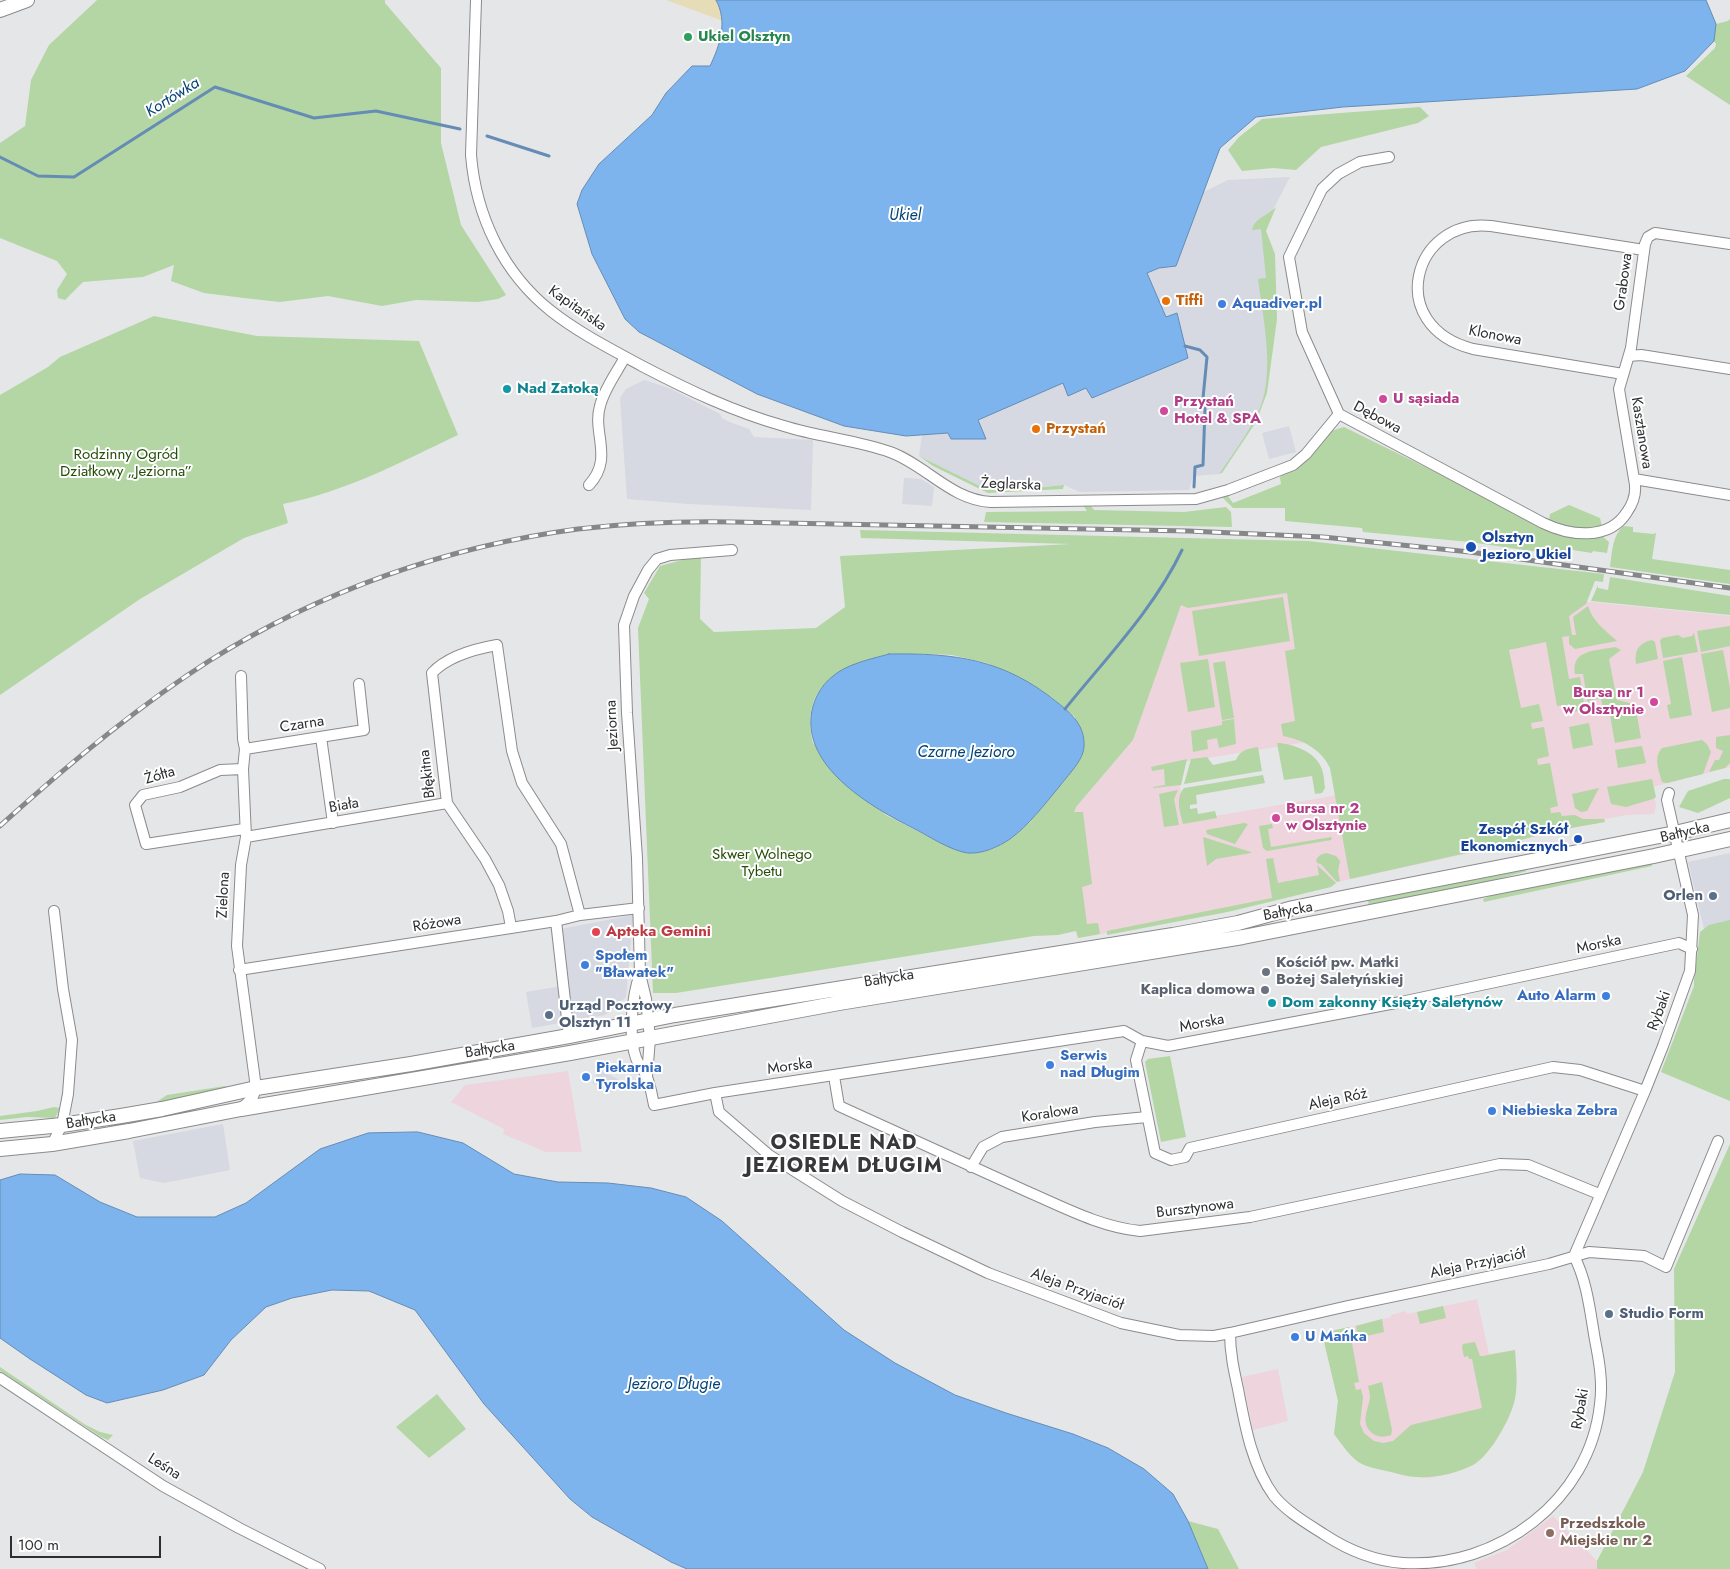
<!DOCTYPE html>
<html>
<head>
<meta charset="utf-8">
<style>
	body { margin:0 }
	#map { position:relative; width:1730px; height:1569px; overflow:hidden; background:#e5e6e8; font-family:Jost,sans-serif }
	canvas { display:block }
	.scale { position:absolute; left:10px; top:1536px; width:151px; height:22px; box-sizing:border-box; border:2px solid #2d2e2f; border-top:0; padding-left:6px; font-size:15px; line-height:18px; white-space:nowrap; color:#2d2e2f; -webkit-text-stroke:4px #fff; paint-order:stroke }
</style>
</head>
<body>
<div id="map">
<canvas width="1730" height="1569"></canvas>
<div class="scale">100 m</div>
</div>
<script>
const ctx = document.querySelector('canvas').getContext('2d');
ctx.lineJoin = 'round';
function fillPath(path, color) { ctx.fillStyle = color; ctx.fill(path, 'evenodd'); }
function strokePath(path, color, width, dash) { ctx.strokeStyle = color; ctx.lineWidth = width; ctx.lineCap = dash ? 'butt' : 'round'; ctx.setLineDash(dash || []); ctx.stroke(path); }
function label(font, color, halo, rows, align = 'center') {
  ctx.font = font + ' Jost,sans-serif'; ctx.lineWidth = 4; ctx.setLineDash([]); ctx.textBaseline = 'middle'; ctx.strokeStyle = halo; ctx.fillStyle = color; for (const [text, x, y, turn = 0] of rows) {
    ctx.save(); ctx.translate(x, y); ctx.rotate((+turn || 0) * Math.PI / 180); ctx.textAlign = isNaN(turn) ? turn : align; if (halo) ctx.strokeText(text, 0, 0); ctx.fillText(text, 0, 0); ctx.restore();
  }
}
fillPath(new Path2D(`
	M1290 177 1264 227 1273 323 1267 383 1262 405 1255 421 1221 474 1193 476 1189 490 1080 492 1064 485 1013 490 986 489 919 456 936 334 1122 232 1228 180Z
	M644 380 669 388 720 414 722 418 727 421 749 429 754 437 813 440 811 510 689 504 627 499 620 398 626 389Z
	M1289 426 1296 452 1269 459 1262 433Z
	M904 478 921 479 934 487 932 506 902 504Z
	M1730 853V930L1706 937 1688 862Z
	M633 915 626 997 605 1015 532 1028 526 992 568 985 561 929Z
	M599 1070 618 1079 612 1092 592 1083Z
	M223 1124 230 1170 164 1183 140 1178 133 1141Z`), '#d6d8e2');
fillPath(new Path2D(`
	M1201 547 1581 601 1730 616V767L1653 787 1656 806 1654 814 1626 815 1605 819V822L1554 831 1497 847 1337 882 1219 914 1078 938 1063 833 1076 807 1133 740ZM1332 738 1338 795 1186 821 1176 763Z
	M568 1071 582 1152H546L503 1134 504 1129 451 1102 465 1085Z
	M1477 1299 1489 1354 1515 1350 1517 1378 1514 1401 1508 1420 1494 1444 1474 1464 1450 1474 1429 1478 1405 1476 1362 1464 1346 1450 1334 1434 1338 1401 1322 1334 1391 1317V1315L1406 1311 1407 1314Z
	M1278 1369 1288 1421 1253 1430 1242 1377Z
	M1553 1516 1597 1561V1569H1477L1474 1563 1507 1550Z`), '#eed4dc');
fillPath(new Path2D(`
	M97 0H385V3L441 68V143L461 225 506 295 498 299 478 302 416 300 382 306 328 296 280 302 244 298 204 293 171 281 174 265 143 277 83 282 65 300 58 298 57 290 67 274 57 261 0 238V143L25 126 31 80 49 45Z
	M1730 19V105L1686 76 1715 48 1716 44 1714 41 1716 24 1728 21Z
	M1420 107 1429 116 1418 123 1321 147 1296 170 1273 168 1242 171 1228 150 1239 137 1262 119Z
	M1276 207 1266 231 1275 254 1277 319 1267 393 1256 422 1222 473H1220C1234 452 1250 431 1260 408 1275 371 1263 318 1258 279L1266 278 1261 229 1252 230C1255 217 1268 216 1276 207Z
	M154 316 257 336 419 341 458 435C401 462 345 492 283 504L288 523 244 538 140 599 0 695V395L48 367 60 357Z
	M1344 427 1557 532 1601 535 1609 542 1607 553 1593 551 1592 553 1566 549 1565 556 1470 542 1363 532 1362 528 1285 521V508H1233L1222 497 1228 496 1233 503 1281 484 1280 478 1281 474 1331 431Z
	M919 456 986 489 1013 490 1064 485 1063 489 988 493 933 466Z
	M1083 505H1090L1094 510 1184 512 1226 507 1231 512 1232 527 984 522 986 512 1087 511Z
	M1569 505 1600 518 1602 526C1578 531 1571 530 1549 520L1550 514Z
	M1623 526 1633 527V532L1653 534 1656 533 1652 559 1730 570V584L1610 567C1612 553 1612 537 1623 526Z
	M860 530 1308 541 1604 574 1603 582 1595 581 1586 604 1569 616 1572 635H1576L1573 617 1588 606C1593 622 1605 630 1617 641L1575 649 1569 644V636L1562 637 1569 679 1580 677 1585 710 1567 713 1565 705 1557 706 1546 642 1509 650 1521 708 1539 704 1543 721 1531 723 1532 729 1544 727 1549 756 1537 759 1538 765 1550 763 1558 806 1550 808 1551 813 1560 812 1562 816 1575 815 1583 819H1604L1605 822 1554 831 1498 846 1350 879 1330 768C1321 749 1303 740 1283 736L1281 724 1295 721 1285 651 1295 649 1287 593 1188 608 1181 605 1133 740 1076 807 1074 812H1083L1092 884 1082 887 1087 924 1098 923 1100 934 1078 938 1076 931 1058 935 1034 936 676 993H653L638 628 649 599 644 593 660 566 701 555 700 619 714 632 816 628 845 607 840 556 1071 544 861 538ZM889 654H930L952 655 987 663 1051 697 1075 717 1048 800 1030 822 1011 838 993 849 968 853 943 844 886 815 813 743C800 683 840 668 889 654Z
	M1610 577 1730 596V615L1591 601 1598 585V588L1608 590Z
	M1283 597 1290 641 1199 656 1192 611Z
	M1730 626V646L1701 652 1697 631Z
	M1694 633 1698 652 1663 658 1660 641 1662 638 1678 635 1683 638 1692 636Z
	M1652 640 1655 642 1658 659 1636 664C1634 650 1639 643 1652 640Z
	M1615 647 1621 650 1609 659 1617 700 1630 703 1631 705 1603 709 1601 698 1589 701 1590 709H1589L1583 674H1575C1571 649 1596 651 1615 647Z
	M1723 650 1730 688V708L1712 712 1701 654Z
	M1682 657 1692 715 1670 719 1667 705 1671 704 1663 661Z
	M1208 659 1215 707 1188 712 1180 663Z
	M1225 661 1234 718 1222 720 1213 663Z
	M1636 710 1641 738 1615 743 1610 715Z
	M1234 719 1236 744 1219 748 1217 738 1207 740 1208 749 1193 752 1191 731 1222 725V721Z
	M1589 723 1593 745 1573 749 1569 727Z
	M1730 735V763L1725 768 1709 772 1715 760H1719L1723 751 1716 748V737Z
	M1702 740 1707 744 1711 752 1703 774 1667 783 1662 782C1659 770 1653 758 1662 748Z
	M1277 743C1292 743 1315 752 1321 767 1324 773 1324 781 1325 788L1322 793 1315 794 1312 776 1284 780Z
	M1642 746 1646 763 1618 768 1615 750Z
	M1258 747 1262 771 1184 784 1191 759 1207 757 1213 765 1236 760C1240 750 1247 749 1258 747Z
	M1187 759 1181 785 1153 788V787L1165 785 1164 769 1152 771 1151 767Z
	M1263 775 1265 783 1196 795 1197 804 1190 805V809L1197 808 1198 814 1215 811 1217 818 1183 824C1180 811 1175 799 1184 788Z
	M1652 779 1656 797 1653 799 1626 807 1611 804 1607 787Z
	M1724 779H1730V798L1698 813 1679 807 1688 791Z
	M1599 788 1587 811 1581 812 1575 808 1572 794Z
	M1178 790 1174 799 1179 825 1164 827 1159 794Z
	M1244 823 1248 824 1235 844 1207 834 1206 830Z
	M1272 824 1273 828 1268 829 1271 847 1332 837 1331 840 1267 851 1263 848 1259 826Z
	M1203 837 1251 852V853L1216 859 1207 866Z
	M1326 853 1336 856 1340 861 1338 871 1340 881 1337 882 1321 864 1317 863 1316 860 1320 855Z
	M1273 858 1278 883 1319 875 1317 865 1336 883 1331 887 1232 911 1107 935V931L1272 898 1266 859Z
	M1652 863V866L1484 902 1483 899 1493 895Z
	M1525 870 1527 871 1476 885 1369 907 1368 900Z
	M1730 920V1101L1661 1072 1694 986V980L1700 932 1709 925Z
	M1170 1056 1186 1137 1161 1142 1145 1062 1148 1059Z
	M225 1086 234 1088 155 1103 167 1095Z
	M54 1107 60 1108 55 1118 27 1117 0 1120V1116L37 1111Z
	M1730 1144V1569H1597V1561L1643 1472 1675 1372 1674 1269Z
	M1443 1306 1446 1318 1420 1324 1417 1312Z
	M1382 1319 1384 1332 1358 1338 1356 1326Z
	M1349 1327 1359 1382 1354 1383 1356 1390 1361 1389 1363 1397 1360 1424 1364 1433 1374 1441 1383 1443 1393 1441 1411 1425 1482 1408 1472 1359H1469L1468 1356 1464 1357 1462 1347 1463 1344 1475 1342 1480 1356H1483L1515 1350C1516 1367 1518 1383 1515 1399 1511 1418 1490 1456 1473 1465 1448 1477 1421 1481 1395 1473 1385 1470 1372 1469 1362 1464 1351 1459 1342 1444 1334 1434L1338 1401 1322 1333Z
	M0 1367 84 1424 100 1432 113 1435 108 1440 101 1437 0 1371Z
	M1382 1382 1392 1430 1391 1435C1384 1437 1379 1438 1372 1433 1360 1423 1368 1410 1370 1398 1370 1394 1369 1390 1368 1386Z
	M437 1394 466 1429 429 1458 396 1427Z
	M1188 1521 1218 1529 1239 1569H1208Z`), '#b3d6a4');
fillPath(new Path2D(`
	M666 0H716L721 10 723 21Z`), '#e6dcb7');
const water = new Path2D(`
	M716 0H1706L1716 24 1714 41 1685 71 1637 89 1343 107 1256 117 1220 148 1176 266 1159 268 1147 273 1166 317 1177 313 1188 358 1092 398 1086 388 1068 396 1063 383 978 420 986 439H951L948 433 906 436 844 426 757 394 639 332 625 319 592 254 577 204 582 190 599 164 652 115 666 93 692 66H710C720 45 728 22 716 0Z
	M889 654C956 653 1004 659 1058 703 1072 714 1085 726 1084 746 1084 760 1067 776 1059 787 1044 805 1029 825 1010 839 998 847 983 854 968 853 951 851 927 835 913 828 873 808 807 770 811 718 812 702 820 686 833 676 847 664 871 659 889 654Z
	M418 1132 463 1143 514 1174 558 1182 608 1183 651 1188 686 1197 722 1221 844 1330 895 1363 955 1395 1006 1413 1073 1434 1108 1448 1144 1469 1173 1494 1188 1521 1208 1569H687L671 1562 592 1517 570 1499 484 1404 415 1310 369 1291 332 1290 292 1298 266 1307 231 1340 204 1375 163 1390 107 1403 86 1395 30 1359 0 1338V1180L20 1174 55 1175 100 1202 137 1217H215L246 1203 320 1149 368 1133Z`);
fillPath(water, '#7db4ee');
strokePath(water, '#658cb5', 1);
strokePath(new Path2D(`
	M487 136 549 156
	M0 157 38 176 74 177 215 87 314 118 376 111 460 129
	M1185 346 1200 350 1207 357 1203 398 1205 409 1203 465 1195 467 1194 487
	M1065 709C1106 658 1154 609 1182 550`), '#658cb5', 3);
const minor = new Path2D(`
	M476 0 471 155C476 216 503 273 551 311 579 333 611 349 642 366 688 390 734 412 784 426 819 437 856 440 890 452 926 465 951 500 991 502L1196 499 1228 490 1293 465 1306 454 1339 414
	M1389 157 1360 162 1338 174 1322 189 1289 257 1302 332 1339 414 1543 523C1570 536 1609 541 1627 512 1634 502 1637 491 1634 479
	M1730 244 1655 233 1648 237 1645 244 1631 348 1619 389 1634 479 1730 495
	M1629 356 1641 355 1730 369
	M1623 374 1473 349C1383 326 1413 217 1491 226L1644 250
	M589 485C614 458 592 433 600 406 604 389 617 372 625 357
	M321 737 333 823
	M245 749 364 730 359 684
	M243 769 220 770 180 787 143 795 135 805 146 844 244 829
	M246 837 447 803
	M556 921 569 1036
	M511 927 508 911 499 885 485 859 447 803 432 673C448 656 474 649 497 645L512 751 522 783 561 844 580 915
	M239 970 556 921 580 915 639 908
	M640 974C632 996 628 1035 636 1058 638 1064 643 1069 646 1075 650 1083 652 1095 654 1105L715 1093 719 1112 769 1155 842 1201 902 1232 988 1273 1121 1323 1179 1335 1214 1336 1230 1333 1348 1306 1549 1264 1589 1252 1644 1256 1666 1267 1718 1141
	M1142 1041 1136 1060 1155 1153 1171 1160 1185 1157 1190 1148 1553 1067 1580 1070 1645 1091
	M647 1076 650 1038 646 999 640 974 637 858 627 713 624 625 634 596 648 570 657 559 670 555 732 550
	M834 1076 839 1106C901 1134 963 1163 1026 1191 1063 1207 1100 1227 1140 1231L1250 1217 1500 1164 1528 1165 1599 1194
	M715 1093 1124 1031 1142 1041 1168 1046 1401 1002 1679 943 1692 949
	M241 1109 253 1097 256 1088 237 946 241 865 246 837 243 769 245 749 243 739 241 676
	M52 1144 62 1125 68 1094 72 1040 63 989 54 911
	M971 1167 983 1147 1002 1137 1095 1122 1147 1117
	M1574 1256 1645 1091 1663 1046 1690 971 1693 915 1667 800 1669 793
	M1230 1333C1230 1353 1234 1371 1238 1389 1245 1426 1252 1466 1274 1496 1287 1512 1308 1524 1325 1535 1348 1550 1375 1561 1403 1563 1498 1569 1590 1500 1600 1404 1603 1382 1599 1360 1595 1340 1590 1311 1587 1281 1574 1256
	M0 1378 163 1486 239 1528 320 1569`);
const secondary = new Path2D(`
	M0 10 27 0
	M0 1131 62 1125 121 1116 162 1109 256 1088 411 1064 569 1036 675 1015 1173 935 1238 923 1293 908 1347 897 1675 833 1730 820
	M0 1149 52 1144 129 1131 241 1109 570 1053 839 1003 1243 937 1654 856 1730 839`);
strokePath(minor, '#8b8b8e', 12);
strokePath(secondary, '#8b8b8e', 16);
strokePath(minor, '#fff', 10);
strokePath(secondary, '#fff', 14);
const rail = new Path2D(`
	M0 826C66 766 134 709 209 661 320 591 449 546 578 529 630 523 682 521 734 522L1188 531 1323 537 1470 552 1730 588`);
strokePath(rail, '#868789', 5);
strokePath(rail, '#fff', 3, [9]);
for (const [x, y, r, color] of [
	[688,37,5,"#2e9e5b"],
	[1166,301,5,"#e8710a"],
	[1222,304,5,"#3f7fe0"],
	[507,389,5,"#0f9aa8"],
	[1383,399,5,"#d1479c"],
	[1164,411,5,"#d1479c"],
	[1036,429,5,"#e8710a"],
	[1471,547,6,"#1a4fb4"],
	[1654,702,5,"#d1479c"],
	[1276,818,5,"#d1479c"],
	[1578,839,5,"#1a4fb4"],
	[1713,896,5,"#5c6f8a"],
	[596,932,5,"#e0444e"],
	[585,965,5,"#3f7fe0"],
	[1266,972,5,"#6b7280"],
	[1265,990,5,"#6b7280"],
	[1606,996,5,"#3f7fe0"],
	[1272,1003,5,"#0f9aa8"],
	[549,1015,5,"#5c6f8a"],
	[1050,1065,5,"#3f7fe0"],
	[586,1077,5,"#3f7fe0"],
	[1492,1111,5,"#3f7fe0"],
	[1609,1314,5,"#5c6f8a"],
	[1295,1337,5,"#3f7fe0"],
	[1550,1533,5,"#8d6e63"]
]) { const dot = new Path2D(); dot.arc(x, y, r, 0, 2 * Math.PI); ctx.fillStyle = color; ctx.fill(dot); strokePath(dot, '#fff', 2); }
label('bold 15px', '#27864d', '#fff', [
	["Ukiel Olsztyn",698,37]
], 'left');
label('15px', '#2d2e2f', '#fff', [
	["Grabowa",1624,282,-82],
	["Kapitańska",577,309,35],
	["Klonowa",1495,336,11],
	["Dębowa",1377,418,28],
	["Kasztanowa",1641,433,81],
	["Żeglarska",1011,485,2],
	["Czarna",302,725,-9],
	["Jeziorna",613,725,-93],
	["Błękitna",428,774,-97],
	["Żółta",160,776,-16],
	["Biała",344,806,-10],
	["Bałtycka",1685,833,-13],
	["Zielona",224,895,-87],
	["Bałtycka",1288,912,-11],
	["Różowa",437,924,-9],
	["Morska",1599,945,-12],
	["Bałtycka",889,979,-9],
	["Rybaki",1660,1011,-70],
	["Morska",1202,1024,-11],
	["Bałtycka",490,1050,-9],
	["Morska",790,1067,-8],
	["Aleja Róż",1338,1100,-12],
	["Koralowa",1050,1114,-9],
	["Bałtycka",91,1121,-9],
	["Bursztynowa",1195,1209,-7],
	["Aleja Przyjaciół",1478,1264,-12],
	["Aleja Przyjaciół",1077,1290,20],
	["Rybaki",1581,1409,-80],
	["Leśna",164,1467,32]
]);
label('bold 15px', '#c56008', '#fff', [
	["Tiffi",1176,301],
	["Przystań",1046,429]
], 'left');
label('bold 15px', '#366cbe', '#fff', [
	["Aquadiver.pl",1232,304],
	["Społem",595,956],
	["\"Bławatek\"",595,973],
	["Auto Alarm",1596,996,"right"],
	["Serwis",1060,1056],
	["nad Długim",1060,1073],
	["Piekarnia",596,1068],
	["Tyrolska",596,1085],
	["Niebieska Zebra",1502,1111],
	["U Mańka",1305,1337]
], 'left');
label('bold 15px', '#0d838f', '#fff', [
	["Nad Zatoką",517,389],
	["Dom zakonny Księży Saletynów",1282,1003]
], 'left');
label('bold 15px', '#b23c85', '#fff', [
	["U sąsiada",1393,399],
	["Przystań",1174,402],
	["Hotel & SPA",1174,419],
	["Bursa nr 1",1644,693,"right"],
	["w Olsztynie",1644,710,"right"],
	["Bursa nr 2",1286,809],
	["w Olsztynie",1286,826]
], 'left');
label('15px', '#244d07', '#fff', [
	["Rodzinny Ogród",126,455],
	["Działkowy „Jeziorna”",126,472],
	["Skwer Wolnego",762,855],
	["Tybetu",762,872]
]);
label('bold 15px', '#164399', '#fff', [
	["Olsztyn",1482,538],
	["Jezioro Ukiel",1482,555],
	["Zespół Szkół",1568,830,"right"],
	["Ekonomicznych",1568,847,"right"]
], 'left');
label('bold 15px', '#4e5e75', '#fff', [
	["Orlen",1703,896,"right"],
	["Urząd Pocztowy",559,1006],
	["Olsztyn 11",559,1023],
	["Studio Form",1619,1314]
], 'left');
label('bold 15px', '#be3a42', '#fff', [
	["Apteka Gemini",606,932]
], 'left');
label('bold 15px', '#5b616d', '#fff', [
	["Kościół pw. Matki",1276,963],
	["Bożej Saletyńskiej",1276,980],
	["Kaplica domowa",1255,990,"right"]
], 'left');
label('bold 15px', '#785e54', '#fff', [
	["Przedszkole",1560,1524],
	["Miejskie nr 2",1560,1541]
], 'left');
label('italic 16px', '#054377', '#fff', [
	["Kortówka",173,98,-32],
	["Ukiel",905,216],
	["Czarne Jezioro",966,753],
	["Jezioro Długie",674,1385]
]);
ctx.letterSpacing = '1px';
label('bold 20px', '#38383a', '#fff', [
	["OSIEDLE NAD",844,1144],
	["JEZIOREM DŁUGIM",844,1167]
]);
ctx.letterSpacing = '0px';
</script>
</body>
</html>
